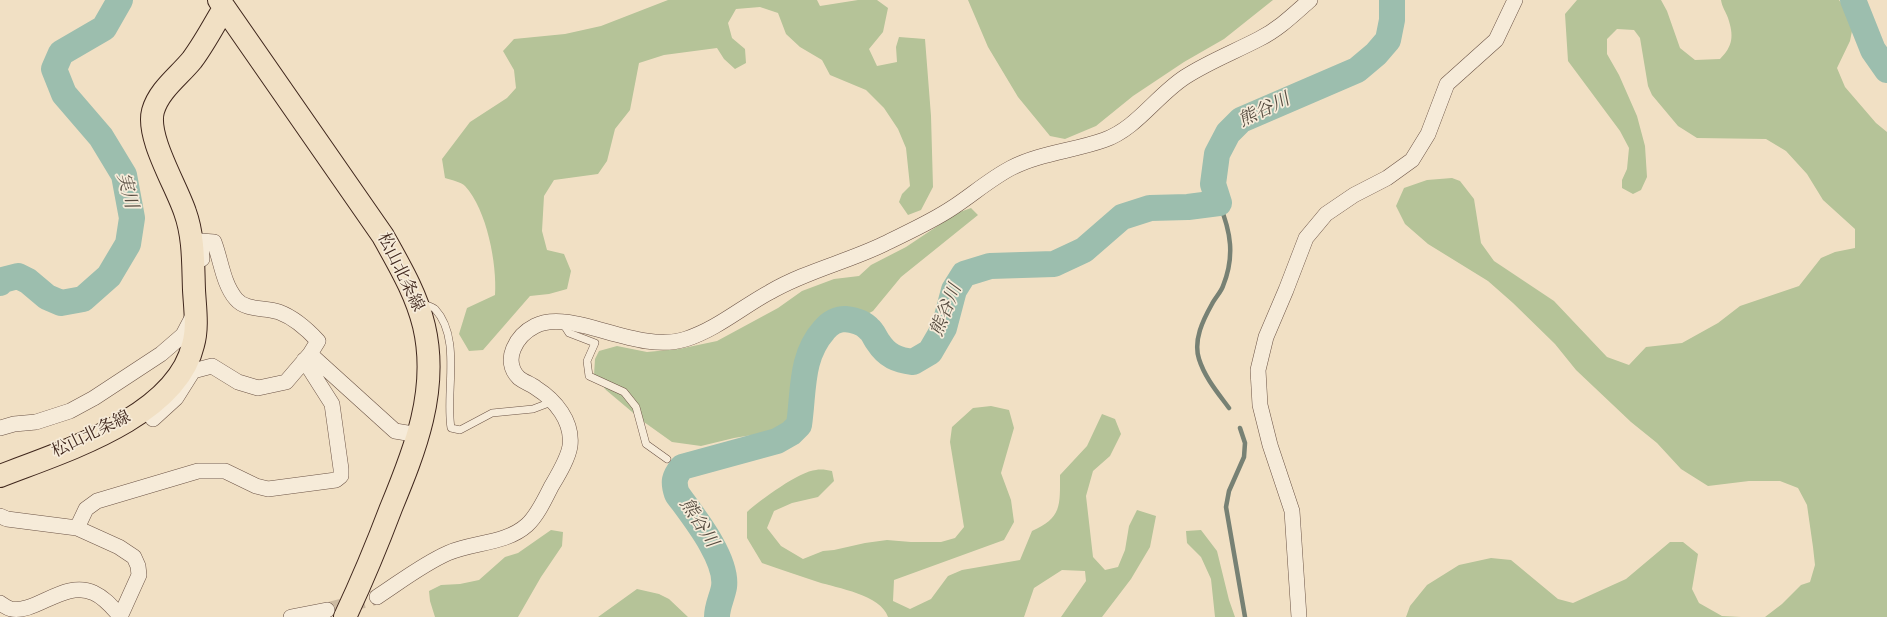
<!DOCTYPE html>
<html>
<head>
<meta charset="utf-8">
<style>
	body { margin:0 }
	canvas { display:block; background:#f1e0c4 }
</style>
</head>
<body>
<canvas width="1887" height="617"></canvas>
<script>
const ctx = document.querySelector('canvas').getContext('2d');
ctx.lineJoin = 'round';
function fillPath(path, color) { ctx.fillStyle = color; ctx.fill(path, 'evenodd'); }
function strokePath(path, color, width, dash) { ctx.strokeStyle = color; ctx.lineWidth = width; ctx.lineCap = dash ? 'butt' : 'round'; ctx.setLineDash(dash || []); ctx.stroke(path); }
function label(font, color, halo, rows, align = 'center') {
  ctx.font = font + ' "Sorts Mill Goudy","Noto Serif JP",serif'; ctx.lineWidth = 3.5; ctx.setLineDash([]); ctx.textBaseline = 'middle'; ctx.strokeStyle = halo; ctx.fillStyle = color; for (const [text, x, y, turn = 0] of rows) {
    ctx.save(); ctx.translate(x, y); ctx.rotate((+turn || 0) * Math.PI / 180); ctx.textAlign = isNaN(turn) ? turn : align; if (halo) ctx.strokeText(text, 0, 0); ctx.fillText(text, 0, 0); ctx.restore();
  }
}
fillPath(new Path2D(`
	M668 0H817L820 6 858 0H877L888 8 883 32 869 49 877 66 897 62 896 47 899 37 925 39 931 116 933 187 921 210 908 215 899 202 902 194 910 186 906 148 898 129 884 108 866 90 830 75 822 60 800 47 786 34 778 13 760 7 736 9 728 23 732 38 745 49 746 63 735 69 724 59 717 48 664 55 639 63 630 110 615 129 607 161 598 174 554 180 544 196 542 231 547 250 564 254 571 271 567 289 549 294 530 296 483 350 469 351 459 334 467 308 495 295C497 264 487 210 465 186 461 182 451 180 445 178L442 159 470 122 507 98 516 88 514 70 503 51 514 39 565 34 601 26Z
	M968 0H1273L1224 39 1184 62 1133 96 1096 126 1065 139 1050 136 1018 97 988 47Z
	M1577 0H1661L1667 11 1680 48 1695 60 1720 59C1733 46 1734 36 1728 18 1726 12 1722 7 1721 0H1839L1854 21 1850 41 1837 68 1845 87 1876 123 1887 132V617H1765L1782 604 1801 585 1810 582 1815 565 1813 547 1807 505 1798 488 1780 481H1749L1708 486 1681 469 1657 443 1631 422 1576 370 1555 344 1513 303 1488 281 1428 244 1405 224 1396 206 1404 188 1427 180 1452 178 1460 181 1474 199 1481 243 1494 261 1554 301 1607 357 1629 365 1646 347 1682 343 1718 323 1740 306 1799 286 1821 258 1835 252 1855 248V229L1823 200 1807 174 1786 151 1766 139 1697 138 1678 126 1652 95 1648 86 1640 38 1634 30 1617 29 1607 39V54L1619 75 1637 116 1645 146 1647 177 1641 190 1633 194 1622 188V180L1627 169 1629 148 1620 131 1568 61 1565 14Z
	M971 208 978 215 901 277 873 311 842 328 824 343 806 376 794 417 776 431 734 438 701 446 672 442 644 422 606 390 594 375 595 359 599 351 617 346 647 352 679 349 717 341 778 308 802 291 834 279 859 276 871 265 906 247 957 213Z
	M991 406 1009 410 1014 428 1001 473 1011 500 1014 522 1004 540 894 580 893 601 910 609 931 599 948 576 962 570 1020 560 1032 531C1062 518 1060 505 1060 475L1087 446 1102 414 1115 419 1121 434 1110 456 1093 471 1086 496 1093 557 1105 570 1118 567 1125 550 1129 526 1137 510 1156 516 1150 547 1131 579 1102 617H1061L1086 581 1085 571 1062 570 1034 588 1024 617H888C881 595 837 588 818 582 799 576 780 569 762 563L747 538V512C760 500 800 471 816 470 821 469 827 470 832 471L834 481 818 497 792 503 774 511 767 528 781 546 803 559 823 551 834 550 865 543 887 540 911 542H941L955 538 964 527 950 442 952 427 973 408Z
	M551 530 563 532 562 546 541 577 518 617H435L430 601 429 591 441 585 460 584 479 580 505 557 518 553Z
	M1201 530 1217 551 1229 600 1235 617H1215L1211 579 1201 557 1187 543 1186 531Z
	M1670 542H1683L1698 554 1692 589 1699 603 1722 616 1741 617H1406L1410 606 1427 585 1459 565 1491 558 1511 560 1558 599 1573 603 1626 579Z
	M637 589 659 594 669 599 688 617H598Z`), '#b5c398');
strokePath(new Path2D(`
	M1219 203C1231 232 1235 256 1223 286 1221 292 1215 298 1212 304 1203 320 1193 340 1199 359 1205 378 1218 393 1229 408
	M1240 428 1245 443 1244 457 1229 491 1226 507 1245 617`), '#778174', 4.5);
strokePath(new Path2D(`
	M1853 0 1873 50 1887 70
	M0 283 3 280 18 276 28 281 47 297 61 303 83 299 109 276 128 244 132 218 124 175 101 137 64 94 54 69 61 53 104 28 120 0
	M717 617C717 606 722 598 724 587 728 559 693 516 677 494 673 482 674 477 682 467L777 441 791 433 799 425C804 391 800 357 824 330 829 324 836 319 845 319 854 320 863 322 869 329 873 332 875 338 878 342 887 356 897 360 913 362L930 352 944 328 954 290 964 274 990 266 1054 264 1084 250 1122 217 1150 208 1188 207 1219 203 1213 184 1217 154 1228 133 1241 120 1357 70 1376 54 1388 40 1392 20V0`), '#9cbeae', 26);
strokePath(new Path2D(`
	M327 610 377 597`), '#cdbba2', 15, [15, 8]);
const lane = new Path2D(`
	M421 303C425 305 432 306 435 309 462 338 445 392 451 428L460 430 492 413 533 409 554 401
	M562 322 569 333 595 343 587 361 589 376 624 392 636 407 646 444 667 459`);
const street = new Path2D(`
	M310 354 395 431 419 435
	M153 419 176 398 193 371 212 366 238 382 258 388 286 382 310 354 318 341C307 329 295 318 279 312 265 307 246 311 236 299 223 284 221 260 214 242L201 241 202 259
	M0 428 14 424 36 422 70 411 94 398 161 354 183 335 193 316
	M0 516 7 519 77 528 119 547 134 557 138 566 139 575 120 617
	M77 528 86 509 97 501 198 471H225L256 486 268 489 336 480 341 476V469L332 404 304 360
	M377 597C400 582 423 564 448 553 473 542 506 544 527 525 537 516 545 499 551 487 558 475 568 459 570 446 573 421 555 400 536 388 531 384 524 382 519 378 501 360 517 335 535 326 572 307 636 355 686 339 717 329 742 307 770 292 806 271 847 262 884 244 906 233 931 222 952 208 972 195 990 179 1011 168 1040 153 1073 151 1104 140 1136 129 1156 96 1185 77 1208 62 1234 52 1259 39 1279 29 1294 14 1310 0
	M0 603C3 605 7 608 11 609 36 614 65 579 94 593 105 598 112 607 120 616
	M291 617 327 610
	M1299 617 1292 511 1270 445 1260 405 1258 370 1266 337 1286 290 1306 238 1326 214 1354 195 1387 178 1412 160 1428 134 1447 84 1496 40 1515 0`);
const primary = new Path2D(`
	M219 0 383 236C399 265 416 293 424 326 439 390 415 450 391 508 377 545 362 581 345 617
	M0 476C61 452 176 418 193 345 198 328 195 308 194 290 193 264 194 237 185 212 176 185 146 137 153 111 159 90 179 76 192 60 204 44 214 25 224 8`);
strokePath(lane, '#6c5446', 8);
strokePath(street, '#6c5446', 16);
strokePath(primary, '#3f261c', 24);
strokePath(lane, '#f6ebd9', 7);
strokePath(street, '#f6ebd9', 15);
strokePath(primary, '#f1e0c4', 22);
label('17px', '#3f261c', '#f6ebd9', [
	["松山北条線",399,273,64],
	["松山北条線",92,436,-26]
]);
label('italic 18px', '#564c40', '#f6ebd9', [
	["熊谷川",1265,112,-26],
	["実川",125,191,75],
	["熊谷川",948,311,-68],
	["熊谷川",697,524,57]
]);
</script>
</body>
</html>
